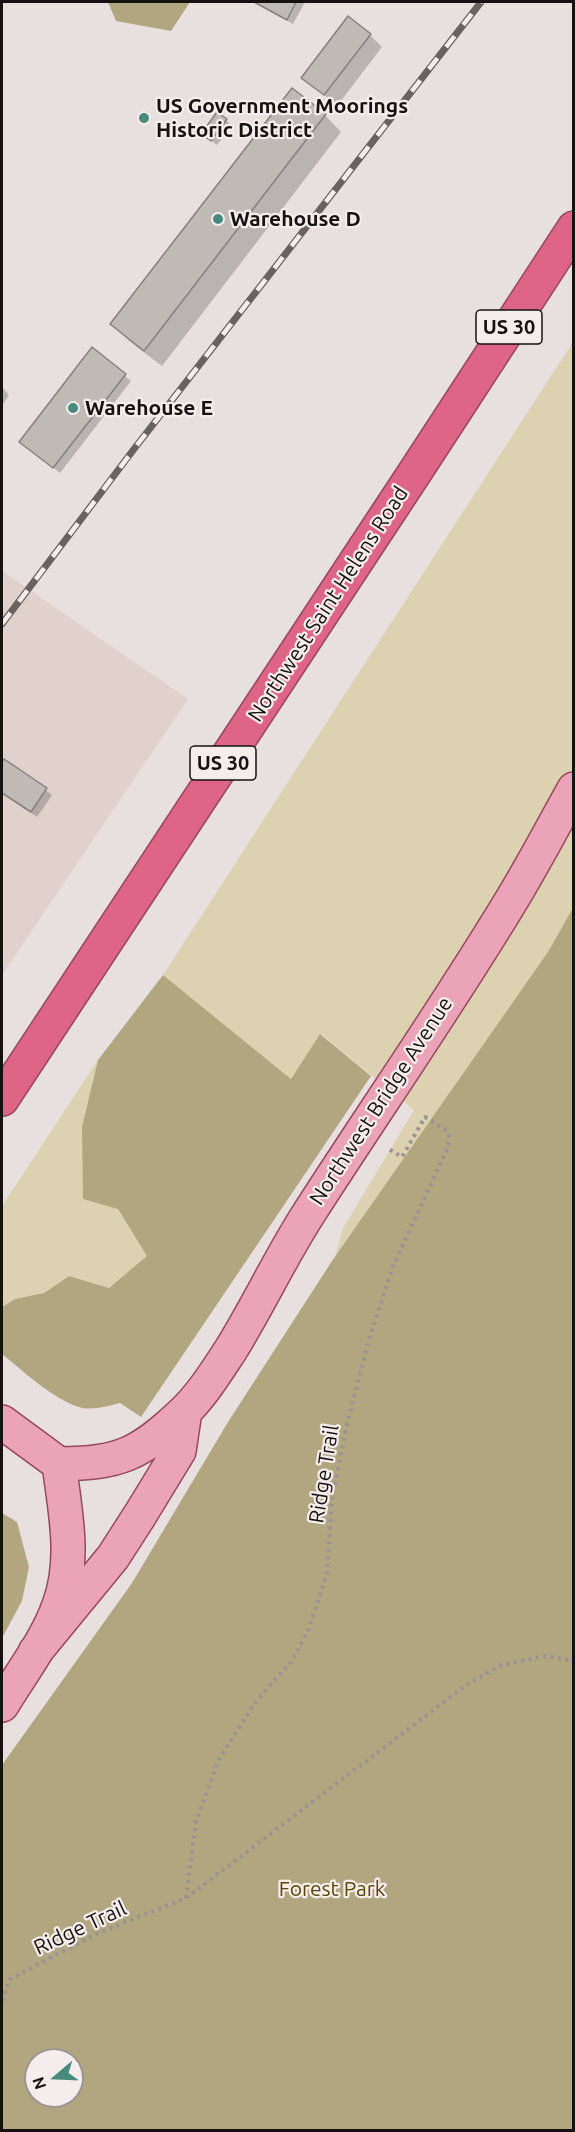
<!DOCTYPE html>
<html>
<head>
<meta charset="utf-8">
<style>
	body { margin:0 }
	#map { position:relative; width:575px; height:2132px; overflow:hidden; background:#e8e0de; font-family:Ubuntu,sans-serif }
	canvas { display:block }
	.frame { position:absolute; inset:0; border:3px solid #151211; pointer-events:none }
	.north { position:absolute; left:24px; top:2048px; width:60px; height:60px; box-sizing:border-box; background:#f5edeb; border:2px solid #9b9594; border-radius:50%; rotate:251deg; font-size:16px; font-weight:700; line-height:24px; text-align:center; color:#151211 }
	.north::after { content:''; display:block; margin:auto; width:21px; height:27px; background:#478b7f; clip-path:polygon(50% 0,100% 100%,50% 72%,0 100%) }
</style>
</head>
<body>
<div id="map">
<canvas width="575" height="2132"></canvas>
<div class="frame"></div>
<div class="north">N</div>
</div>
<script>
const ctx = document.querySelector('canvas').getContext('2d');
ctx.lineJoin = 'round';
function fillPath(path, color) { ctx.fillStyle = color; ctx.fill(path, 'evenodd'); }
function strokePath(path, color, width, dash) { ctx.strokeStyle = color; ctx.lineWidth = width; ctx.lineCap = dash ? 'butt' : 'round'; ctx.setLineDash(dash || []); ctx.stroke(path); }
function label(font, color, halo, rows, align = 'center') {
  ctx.font = font + ' Ubuntu,sans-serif'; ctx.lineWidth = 4.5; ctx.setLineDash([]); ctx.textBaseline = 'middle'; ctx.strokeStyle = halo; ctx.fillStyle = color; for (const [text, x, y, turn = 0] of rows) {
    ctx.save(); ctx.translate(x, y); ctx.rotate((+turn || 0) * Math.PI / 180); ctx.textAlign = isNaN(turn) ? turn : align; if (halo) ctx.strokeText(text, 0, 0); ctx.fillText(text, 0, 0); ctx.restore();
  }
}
fillPath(new Path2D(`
	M2 571 188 699 2 975Z`), '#e1d1cd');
fillPath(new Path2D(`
	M573 342V2130H2V1980L241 1646 342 1230 414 1110 321 1034 291 1079 163 975ZM36 2060H72V2096H36Z
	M98 1060 82 1127 118 1209 148 1256 109 1288 69 1276 44 1293 15 1299 2 1307V1206Z`), '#dcd1b0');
fillPath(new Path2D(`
	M108 2H190L171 31 116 21Z
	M573 908V2130H2V1765L132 1583 228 1422 332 1261 548 952ZM36 2060H72V2096H36Z
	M163 975 291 1079 320 1034 371 1076 141 1417 120 1403C109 1406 91 1411 79 1407 53 1399 23 1371 2 1354V1307L15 1299 44 1293 69 1276 109 1288 147 1256 118 1209 83 1199 82 1127 98 1060Z
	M2 1513 17 1522 29 1567 22 1601 2 1638Z`), '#b2a680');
fillPath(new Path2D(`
	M254 2H305L293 24Z
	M370 35 382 47 337 106 303 77Z
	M325 115 341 132 162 366 129 341 112 324Z
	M226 120 232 126 217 145 203 134Z
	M93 349 131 381 60 473 27 447Z
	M2 387 9 395 2 406Z
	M4 761 52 795 37 817 2 793V765Z`), '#0003');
const building = new Path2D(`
	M254 2H296L287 20Z
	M348 16 371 34 324 95 301 78Z
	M292 88 326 114 144 351 110 324Z
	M217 112 227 119 211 141 201 134Z
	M92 347 126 374 53 468 19 442Z
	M4 759 47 788 31 812 2 793V762Z`);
fillPath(building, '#bfbab5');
strokePath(building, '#87817d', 1.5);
const major = new Path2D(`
	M2 1422 59 1464
	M59 1464C120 1463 139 1455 184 1412 202 1395 216 1372 230 1351 258 1306 280 1258 309 1213 377 1107 449 1004 514 896 535 861 554 825 574 789
	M35 1652 113 1557 140 1515 179 1451 185 1411
	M2 1705C20 1675 48 1638 59 1605 76 1560 65 1510 59 1464`);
const highway = new Path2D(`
	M2 1099 417 469 574 228`);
strokePath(major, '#98485e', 36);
strokePath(highway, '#98485e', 36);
strokePath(new Path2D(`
	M186 1898 196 1821 220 1757 257 1700 291 1662 308 1631 327 1573 332 1498 348 1420 368 1343 392 1269 448 1147 449 1135 447 1131 425 1117 402 1157 387 1148
	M2 2001 10 1979 96 1934 186 1898 469 1683 502 1665 545 1656 574 1661`), '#9a9392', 4, [3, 4.5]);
strokePath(major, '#eba3b8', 33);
strokePath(highway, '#de6588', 33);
const rail = new Path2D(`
	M2 624 134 449 481 2`);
strokePath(rail, '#686361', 7);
strokePath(rail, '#f5edeb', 4.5, [14]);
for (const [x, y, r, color] of [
	[144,118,6,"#478b7f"],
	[218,219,6,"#478b7f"],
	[73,408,6,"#478b7f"]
]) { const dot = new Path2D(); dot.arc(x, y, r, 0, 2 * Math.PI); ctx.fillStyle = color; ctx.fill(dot); strokePath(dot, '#f5edeb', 2); }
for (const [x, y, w] of [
	[509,327,66],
	[223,763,66]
]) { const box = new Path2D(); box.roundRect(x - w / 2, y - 17, w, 34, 4.5); ctx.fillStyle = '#f5edeb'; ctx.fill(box); strokePath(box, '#151211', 1.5); }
label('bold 20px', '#151211', null, [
	["US 30",509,327],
	["US 30",223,763]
]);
label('bold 21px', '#151211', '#f5edeb', [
	["US Government Moorings",156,106],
	["Historic District",156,130],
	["Warehouse D",230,219],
	["Warehouse E",85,408]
], 'left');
label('21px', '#151211', '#f5edeb', [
	["Northwest Saint Helens Road",328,604,-57],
	["Northwest Bridge Avenue",381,1101,-57],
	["Ridge Trail",324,1474,-81],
	["Ridge Trail",80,1928,-25]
]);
label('21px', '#594600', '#f5edeb', [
	["Forest Park",332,1889]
]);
</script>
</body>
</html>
